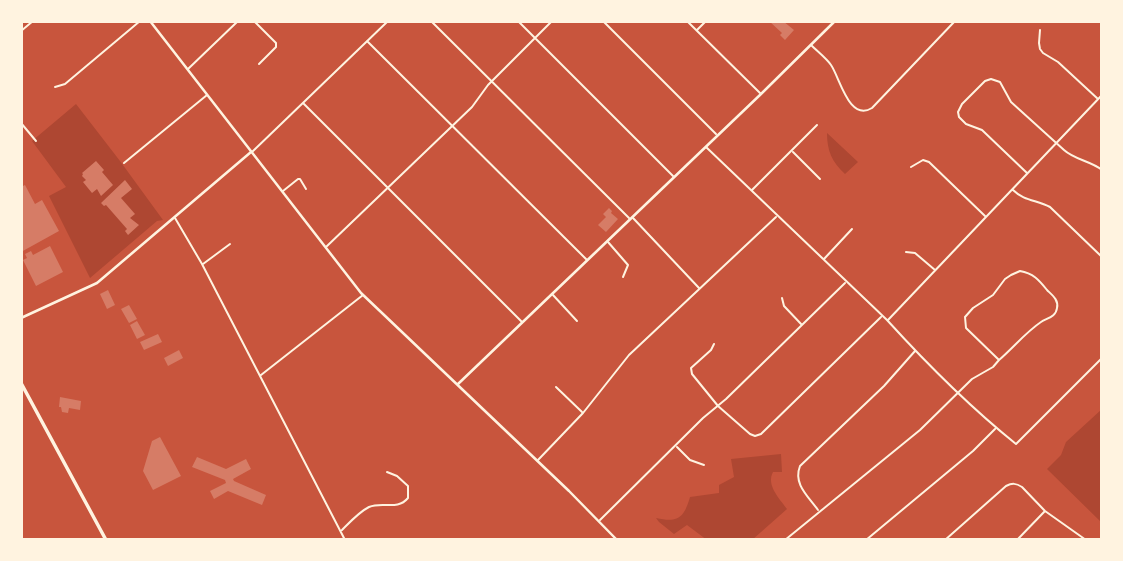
<!DOCTYPE html>
<html>
<head>
<meta charset="utf-8">
<style>
	body { margin:0 }
	#map { position:relative; width:1123px; height:561px; overflow:hidden; background:#c8553d; font-family:"Archivo Narrow",sans-serif }
	canvas { display:block }
	.frame { position:absolute; inset:0; border:23px solid #fff3e0; pointer-events:none }
</style>
</head>
<body>
<div id="map">
<canvas width="1123" height="561"></canvas>
<div class="frame"></div>
</div>
<script>
const ctx = document.querySelector('canvas').getContext('2d');
ctx.lineJoin = 'round';
function fillPath(path, color) { ctx.fillStyle = color; ctx.fill(path, 'evenodd'); }
function strokePath(path, color, width, dash) { ctx.strokeStyle = color; ctx.lineWidth = width; ctx.lineCap = dash ? 'butt' : 'round'; ctx.setLineDash(dash || []); ctx.stroke(path); }
fillPath(new Path2D(`
	M76 104 120 161 163 220 157 221 90 278 49 196 66 187 32 141Z
	M827 133 858 162 845 174C832 162 827 151 827 133Z
	M1102 409V523L1047 469 1061 455 1066 442Z
	M781 454 782 472H773C766 485 779 498 787 509L752 540H707L687 525 674 534 659 522 656 518C678 523 684 518 690 497L719 493V485L734 477 731 459Z`), '#ae4732');
fillPath(new Path2D(`
	M769 21H783L794 30 785 40 780 35 782 33Z
	M96 161 104 170 102 172 113 185 101 196 97 189 92 193 83 182 86 180 82 176 83 174 82 173Z
	M125 180 132 189 121 198 135 214 130 218 139 225 128 235 125 231 127 229 106 205 104 206 101 203Z
	M25 185 35 204 42 200 59 231 21 252V187Z
	M609 208 612 211 611 213 618 219 606 232 598 225 606 217 603 214Z
	M50 246 63 272 36 286 23 260 27 258 25 254 31 251 33 255Z
	M108 290 115 305 107 309 100 294Z
	M129 305 137 319 129 323 121 309Z
	M137 321 145 335 137 339 130 325Z
	M158 334 162 342 144 350 140 342Z
	M179 350 183 358 168 366 164 358Z
	M60 397 81 401 80 410 69 408 68 413 62 412 61 407H59Z
	M160 437 181 476 153 490 143 471 152 441Z
	M197 457 226 469 246 459 251 469 233 479 234 481 266 495 262 505 228 491 214 499 210 491 226 483 225 480 192 467Z`), '#d67c66');
strokePath(new Path2D(`
	M254 21 276 43V47L259 64
	M431 21 629 218
	M518 21 673 176
	M603 21 716 134
	M687 21 761 94
	M697 30 706 21
	M1040 30 1039 43 1040 49 1043 53 1058 62 1098 99
	M21 31 33 21
	M367 41 587 260
	M811 45C818 52 826 58 831 65 840 78 849 122 872 108L955 21
	M188 69 238 21
	M55 87 65 84 140 21
	M303 103 522 322
	M21 123 36 141
	M706 147 887 320C927 364 970 407 1016 444L1102 358
	M252 152 388 21
	M793 152 820 179
	M124 163 207 95
	M911 167 923 160 929 162 985 216
	M1027 173 982 130 966 124 959 117 958 112 962 104 985 81 991 79 1000 82 1011 102 1064 150C1075 160 1091 161 1102 170
	M752 190 817 125
	M1013 190C1024 201 1037 200 1050 207L1102 257
	M283 191 298 179H300L306 189
	M175 218 202 264 345 540
	M633 218 699 288
	M608 242 628 265 623 277
	M326 247 472 107 488 85 552 21
	M906 252 915 253 935 270
	M824 259 852 229
	M203 264 230 244
	M1020 271C1033 273 1039 280 1047 290 1052 295 1059 300 1057 308 1056 317 1047 318 1041 322 1026 332 1013 348 999 360L966 328 965 317 973 308 993 295 1005 279 1011 275Z
	M553 295 577 321
	M782 298 784 306 802 325
	M888 320 1102 95
	M714 344 711 350 691 368 692 374 718 406 750 434 755 436 761 434 881 317
	M261 375 363 295
	M556 387 582 412
	M677 447 690 460 704 465
	M538 460 583 413 629 355 776 217
	M818 510C808 496 793 484 800 466L884 386 915 351
	M600 520 703 418 726 399 845 283
	M342 530C350 522 359 512 369 507 383 501 397 511 408 498V486L397 476 387 472
	M785 540 920 430 972 379 993 367 999 360
	M866 540 973 451 995 429
	M945 540 1006 486C1012 483 1016 483 1022 487L1045 511 1086 540
	M1017 540 1045 511`), '#fff3e0', 2);
strokePath(new Path2D(`
	M21 318 97 283 251 152`), '#fff3e0', 2.5);
strokePath(new Path2D(`
	M150 21 361 293 569 491 617 540
	M458 384 761 94 835 21`), '#fff3e0', 2.5);
strokePath(new Path2D(`
	M21 383 106 540`), '#fff3e0', 3.5);
</script>
</body>
</html>
